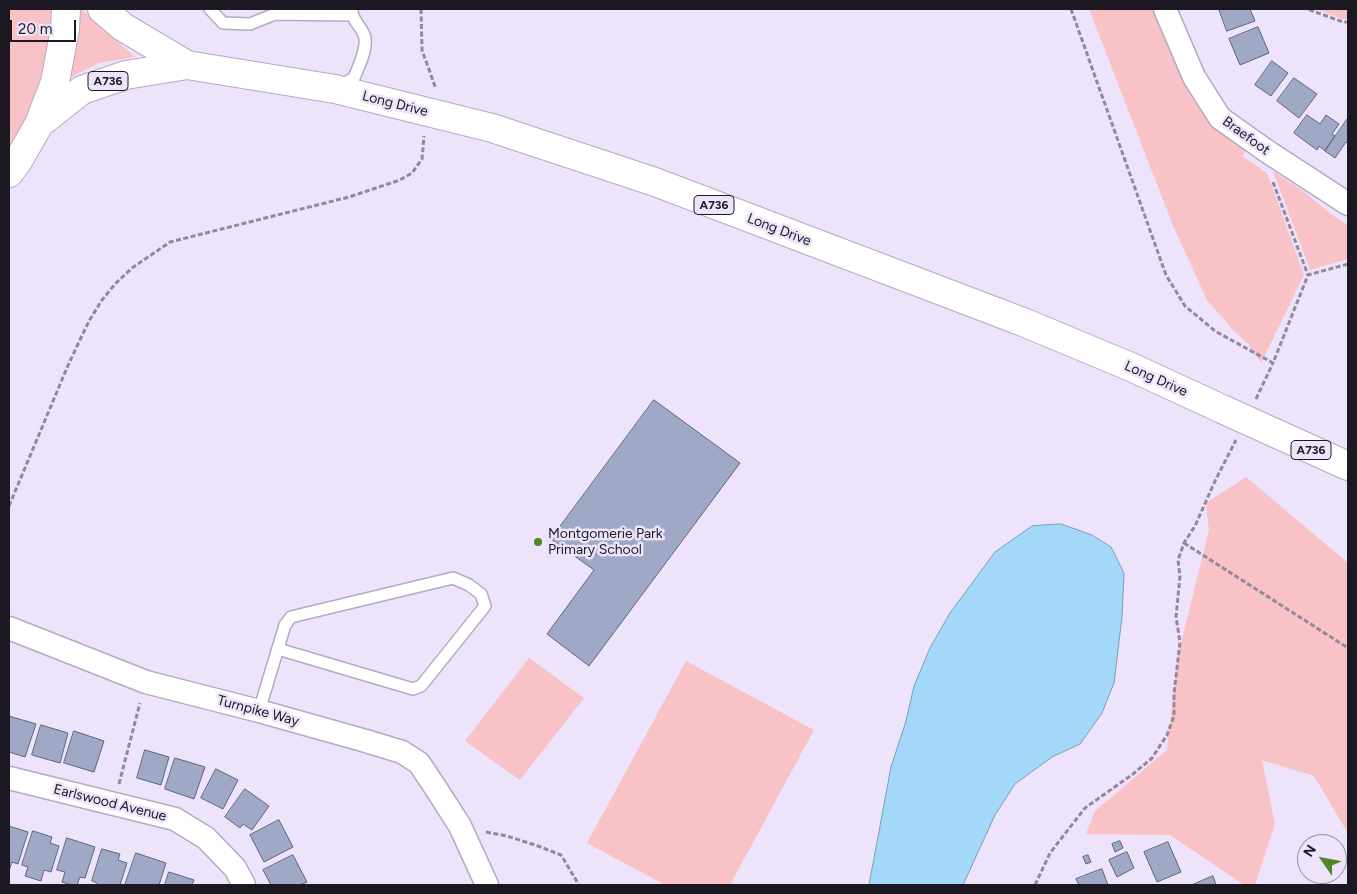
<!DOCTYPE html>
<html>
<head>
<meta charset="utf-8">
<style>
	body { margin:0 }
	#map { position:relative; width:1357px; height:894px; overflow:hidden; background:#ede3fb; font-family:Figtree,sans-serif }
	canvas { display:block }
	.frame { position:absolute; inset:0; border:10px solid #1c1822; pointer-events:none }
	.north { position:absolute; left:1297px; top:834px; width:50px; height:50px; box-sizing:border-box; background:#ede3fb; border:1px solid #9992a4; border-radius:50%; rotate:303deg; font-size:14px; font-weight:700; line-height:20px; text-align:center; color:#1c1822 }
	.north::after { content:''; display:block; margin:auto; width:18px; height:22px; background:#508720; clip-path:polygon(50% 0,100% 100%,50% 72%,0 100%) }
	.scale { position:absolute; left:10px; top:20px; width:66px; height:22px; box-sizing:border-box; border:2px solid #1c1822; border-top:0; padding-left:6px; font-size:15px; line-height:18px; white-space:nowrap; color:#1c1822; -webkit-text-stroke:4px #ede3fb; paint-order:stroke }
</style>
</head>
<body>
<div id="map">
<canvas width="1357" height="894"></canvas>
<div class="frame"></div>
<div class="north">N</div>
<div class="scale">20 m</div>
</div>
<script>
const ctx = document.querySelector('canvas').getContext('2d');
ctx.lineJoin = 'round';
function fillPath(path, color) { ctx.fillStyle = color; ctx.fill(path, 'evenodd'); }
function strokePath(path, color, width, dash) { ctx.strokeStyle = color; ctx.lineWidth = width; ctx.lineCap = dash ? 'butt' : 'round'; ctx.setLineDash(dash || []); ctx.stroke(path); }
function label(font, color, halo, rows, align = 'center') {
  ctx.font = font + ' Figtree,sans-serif'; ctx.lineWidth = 5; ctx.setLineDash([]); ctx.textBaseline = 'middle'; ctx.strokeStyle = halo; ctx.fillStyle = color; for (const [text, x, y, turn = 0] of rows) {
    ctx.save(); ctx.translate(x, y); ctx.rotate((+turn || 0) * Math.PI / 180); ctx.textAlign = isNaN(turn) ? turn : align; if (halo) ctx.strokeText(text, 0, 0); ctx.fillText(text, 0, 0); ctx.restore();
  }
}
fillPath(new Path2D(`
	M9 9H51C51 18 52 27 50 36 45 73 30 120 9 150Z
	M81 9 135 57 99 63 67 79 75 46Z
	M1089 9H1161L1246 150 1242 156 1267 173 1304 275 1261 363 1249 345 1234 331 1207 300 1174 228Z
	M1317 9H1348V19H1342Z
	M1273 171 1304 192 1332 215 1348 225V259L1310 270Z
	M1246 477 1348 563V833L1314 776 1262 760 1275 824 1255 885H1244L1170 835 1086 834 1095 811 1167 750 1178 655 1209 530 1206 503Z
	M529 658 584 698 520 780 465 741Z
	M686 661 814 730 730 885H665L587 843Z`), '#f8c2c7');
const water = new Path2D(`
	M1061 524 1092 535 1111 547 1124 573 1122 617 1114 683 1102 713 1080 744 1052 757 1015 784 995 815 963 885H869L891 767 906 721 914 686 930 648 950 613 995 552 1032 526Z`);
fillPath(water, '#a4d8f9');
strokePath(water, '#7b9eb8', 1);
const building = new Path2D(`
	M1219 9H1250L1255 21 1227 31Z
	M1258 27 1269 53 1240 65 1229 39Z
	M1272 61 1288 73 1271 96 1255 85Z
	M1294 78 1317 94 1299 118 1277 101Z
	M1307 115 1320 124 1326 115 1339 124 1332 134 1335 136 1325 151 1319 146 1317 150 1294 133Z
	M1348 118V144L1346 142 1335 158 1325 151Z
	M654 400 740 463 589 666 547 634 594 570 551 539Z
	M9 716 36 724 25 757 9 752Z
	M41 725 68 733 60 763 32 755Z
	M74 731 104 741 94 772 64 763Z
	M145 750 169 757 161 785 137 778Z
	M175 758 205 767 194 799 165 789Z
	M216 769 238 780 223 809 201 798Z
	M245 789 269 806 252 830 243 824 240 828 225 817Z
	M279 820 293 847 264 862 250 835Z
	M9 826 28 832 18 864 12 862 9 871Z
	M33 831 52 837 50 843 59 846 51 872 44 870 41 881 25 876 28 867 22 865Z
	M67 838 95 847 85 878 80 877 77 885H72L62 882 65 872 57 870Z
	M1120 841 1123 848 1115 852 1112 844Z
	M1168 842 1181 872 1157 882 1144 852Z
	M102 849 120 854 118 860 127 863 120 885H97V883L92 881Z
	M1127 852 1134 868 1117 877 1109 860Z
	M136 853 166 863 159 885H125Z
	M293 855 307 882 300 885H271L263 870Z
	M1088 855 1091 862 1086 864 1083 857Z
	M1102 869 1108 885H1079L1076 879Z
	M169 872 194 880 192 885H165Z
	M1213 876 1216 885H1192Z`);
fillPath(building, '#9fa8c4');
strokePath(building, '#5c657e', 1);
const service = new Path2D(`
	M210 9 223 23 250 24 275 14 352 15
	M340 86 354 78C358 67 367 51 365 38 363 27 351 21 352 9
	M259 711 285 625 291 617 453 578 469 585 481 594 485 606 421 686 413 689 278 649`);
const minor = new Path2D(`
	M1165 9 1194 77 1220 118 1268 152 1348 204
	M9 628 146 682 259 711 366 741 402 752 419 763 435 787 460 826 487 885
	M9 778 175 819 206 838 235 868 244 885`);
const primary = new Path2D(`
	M102 9 123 27 187 65
	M39 124 82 90 126 75 187 65 335 89 492 128 655 182 1023 322 1131 367 1222 409
	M9 173 18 161 39 124 55 82 65 29 66 9
	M1275 433 1348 466`);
strokePath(service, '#b5a9c5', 14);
strokePath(minor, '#b5a9c5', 25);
strokePath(primary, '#b5a9c5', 30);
strokePath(new Path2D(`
	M421 9 422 50 436 89
	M1071 9 1166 275 1185 306 1215 331 1273 363 1308 275 1348 264
	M1310 9V10L1343 22H1348
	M1273 182 1308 275
	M1256 399 1273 363
	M9 506 69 363 89 321 102 300 116 283 132 268 170 242 349 197 400 180 412 173 422 159 424 136
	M1184 543 1348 648
	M119 784 140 703
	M486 832 507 836 538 846 561 855 579 885
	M1035 885 1050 853 1085 808 1133 774 1152 758 1167 735 1174 716V694L1180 642 1176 617 1180 576 1178 560 1184 543 1195 526 1215 481 1236 440`), '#91899b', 3, [5, 2.5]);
strokePath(service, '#fff', 11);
strokePath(minor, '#fff', 22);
strokePath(primary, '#fff', 28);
const primaryBridge = new Path2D(`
	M1222 409 1275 433`);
strokePath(primaryBridge, '#b5a9c5', 30, []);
strokePath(primaryBridge, '#fff', 28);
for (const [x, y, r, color] of [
	[538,542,5,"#508720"]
]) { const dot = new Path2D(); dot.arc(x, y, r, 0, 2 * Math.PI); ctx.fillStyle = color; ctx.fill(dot); strokePath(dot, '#ede3fb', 2); }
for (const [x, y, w] of [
	[108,81,40],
	[714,205,40],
	[1311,450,40]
]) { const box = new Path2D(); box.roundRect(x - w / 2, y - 9.5, w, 19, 4); ctx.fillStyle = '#ede3fb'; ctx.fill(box); strokePath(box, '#1c1822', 1); }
label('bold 12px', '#1c1822', null, [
	["A736",108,81],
	["A736",714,205],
	["A736",1311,450]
]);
label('14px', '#1c1822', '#ede3fb', [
	["Long Drive",395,104,14],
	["Braefoot",1246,136,36],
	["Long Drive",779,230,21],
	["Long Drive",1156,379,24],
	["Turnpike Way",258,711,15],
	["Earlswood Avenue",110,803,14]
]);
label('14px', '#1c1822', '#ede3fb', [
	["Montgomerie Park",548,534],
	["Primary School",548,550]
], 'left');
</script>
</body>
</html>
